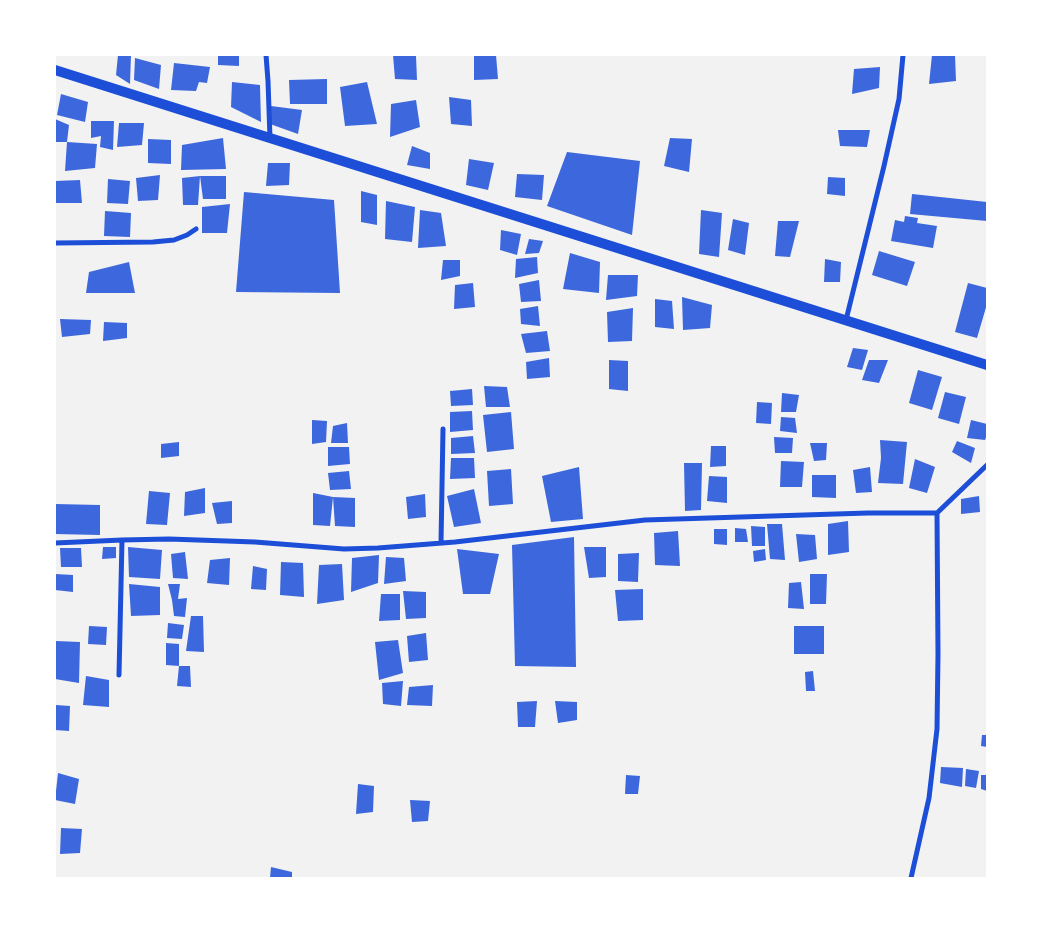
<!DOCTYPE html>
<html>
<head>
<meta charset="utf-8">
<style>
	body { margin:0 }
	#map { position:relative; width:1042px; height:933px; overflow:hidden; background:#f2f2f2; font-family:Montserrat,sans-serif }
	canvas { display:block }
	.frame { position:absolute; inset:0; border:56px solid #fff; pointer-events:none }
</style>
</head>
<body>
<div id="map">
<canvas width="1042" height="933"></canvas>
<div class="frame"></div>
</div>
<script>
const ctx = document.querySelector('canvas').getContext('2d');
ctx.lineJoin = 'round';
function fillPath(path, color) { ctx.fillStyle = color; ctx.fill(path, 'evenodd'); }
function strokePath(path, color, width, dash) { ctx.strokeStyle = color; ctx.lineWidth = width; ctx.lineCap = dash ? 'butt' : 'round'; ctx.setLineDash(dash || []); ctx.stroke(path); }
fillPath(new Path2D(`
	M118 55H131L130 84 116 75Z
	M218 55H239V66L218 65Z
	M393 55 416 56 417 80 395 79Z
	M474 55H496L498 79 474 80Z
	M932 55H955L956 81 929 84Z
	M135 58 161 65 159 89 134 80Z
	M174 63 210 67 207 83 199 82 196 91 171 90Z
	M880 67 879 88 852 94 854 69Z
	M327 79V104H290L289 80Z
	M232 82 260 85 261 122 231 107Z
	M367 82 377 124 345 126 340 87Z
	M61 94 88 102 85 122 57 115Z
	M449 97 471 100 472 126 451 124Z
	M416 100 420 127 390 137 391 104Z
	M271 106 302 110 298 134 270 124Z
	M55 119 69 125 67 142H55Z
	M91 121H114L113 150 100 147 101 136 91 138Z
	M119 123H144L142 145 117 147Z
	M838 130H870L867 147 840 146Z
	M223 138 226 169 181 170 182 145Z
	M670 138 692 139 689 172 664 166Z
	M148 139 171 140V164L148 163Z
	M67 142 97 144 95 168 65 171Z
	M412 146 430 153V169L407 165Z
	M567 152 640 161 632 235 547 206Z
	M469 159 494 163 488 190 466 185Z
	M268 163H290L289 185 266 186Z
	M517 174 544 175 542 200 515 197Z
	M160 175 158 200 138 201 136 178Z
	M200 176H226V199H203L200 176 198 205H183L182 178Z
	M828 177 845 178V196L827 194Z
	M108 179 130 181 128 204 107 203Z
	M80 180 82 203H55V181Z
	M361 191 377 195V225L361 222Z
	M244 192 334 200 340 293 236 292Z
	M912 194 987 202V221L910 214Z
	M386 201 415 207 412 242 385 239Z
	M230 204 227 233H202V207Z
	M420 210 441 213 446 246 418 248Z
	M701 210 722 213 719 257 699 254Z
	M105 211 131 213 130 237 104 236Z
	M905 216 918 218 917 223 937 226 933 248 891 241 895 220 904 222Z
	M733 219 749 223 745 255 728 250Z
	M778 221H799L790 257 775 256Z
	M501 230 521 234 517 255 500 250Z
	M529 239 543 241 539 253 525 254Z
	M879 251 915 262 907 286 872 275Z
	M570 253 600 262 599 293 563 289Z
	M537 257 538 273 515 278 516 259Z
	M825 259 841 262 840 282H824Z
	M443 260H460V276L441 280Z
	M129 262 135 293H86L89 272Z
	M608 275H638L637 296 606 300Z
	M539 280 541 301 521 302 519 284Z
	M473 283 475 307 454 309 455 285Z
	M968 283 987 288V304L977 338 955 332Z
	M682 297 712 305 710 328 683 330Z
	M655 299 672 301 674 329 655 327Z
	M538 306 540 326 521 324 520 309Z
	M633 308 632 341 608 342 607 312Z
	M60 319 91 320 90 334 62 337Z
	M104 322 127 323V338L103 341Z
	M547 331 550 351 526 353 521 334Z
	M853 348 868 350 862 370 847 367Z
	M549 358 550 377 527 379 526 362Z
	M609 360 628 361V391L609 389Z
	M869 360H888L879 383 862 380Z
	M918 370 942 377 932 410 909 403Z
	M484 386 507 387 510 407H486Z
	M472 389 473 405 451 406 450 391Z
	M945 392 966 397 959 424 938 418Z
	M782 393 799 395 796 412H781Z
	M757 402 772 403 771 424 756 423Z
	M472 411 473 430 450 432V412Z
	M511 412 514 449 487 452 483 415Z
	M781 417 795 418 797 433 780 431Z
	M312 420 327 421 326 442 312 444Z
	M971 420 987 424V435L985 440 967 438Z
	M347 423 348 443H331L333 426Z
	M473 436 475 453 451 454V438Z
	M774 437 793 438 792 453H775Z
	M880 440 907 442 903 484 878 483 881 458Z
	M957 441 975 448 971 463 952 452Z
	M179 442V456L161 458V444Z
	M810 443H827L826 460 814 461Z
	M711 446H726V466L710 467Z
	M328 447H349L350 464 328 466Z
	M451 458H474L475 478 450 479Z
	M915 459 935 467 927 493 909 488Z
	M781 461 804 462 802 487H780Z
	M684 463H702L701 510 685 511Z
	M579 467 583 519 551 522 542 476Z
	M870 467 872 492 856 493 853 470Z
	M511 469 513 504 489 506 487 471Z
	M349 471 351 489 330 490 328 473Z
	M812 475H836V498L812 497Z
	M709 476 727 477V503L707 501Z
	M205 488V513L184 516 185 492Z
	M474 489 481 523 454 527 447 496Z
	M149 491 170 493 167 525 146 524Z
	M313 493 333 497 330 526 313 525Z
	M425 494 426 517 408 519 406 497Z
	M979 496 980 512 961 514V499Z
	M333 497 355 498V527L335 526Z
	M232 501V523L217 524 212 503Z
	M55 504 100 505V535L55 534Z
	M848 521 849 552 828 555V524Z
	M767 524H782L785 560 770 559Z
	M751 526 765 527V546H752Z
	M735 528 746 529 748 542H735Z
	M714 529H727V545L714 544Z
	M678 531 680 566 655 565 654 533Z
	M796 534 815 535 817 559 799 562Z
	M574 537 576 667 515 666 512 545Z
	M103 547H116V558L102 559Z
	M128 547 162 550 160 579 129 577Z
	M584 547H606V577L589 578Z
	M60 548H81L82 567H61Z
	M457 549 499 554 490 594H463Z
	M765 549 766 560 754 562 753 551Z
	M185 552 188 579 173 578 171 554Z
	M639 553 638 582 618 581V554Z
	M379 555 378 583 351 592 352 558Z
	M386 557 404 558 406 581 384 584Z
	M230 558 229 585 207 583 210 560Z
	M281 562 303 563 304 597 280 595Z
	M342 564 344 600 317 604 319 565Z
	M253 566 267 569 266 590 251 589Z
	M55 574 73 575V592L55 590Z
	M810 574H827L826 604H810Z
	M801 582 804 609 788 608 789 583Z
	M129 584 160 587V615L131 616Z
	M168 584H180L178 599 187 598 185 617 174 616 172 600Z
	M643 589V620L618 621 615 590Z
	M403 591 426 592V618L406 619Z
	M381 594H400V620L379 621Z
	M191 616H203L204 652 186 651Z
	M168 623 184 625 182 639 167 638Z
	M89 626 107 627 106 645 88 644Z
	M794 626H824V654H794Z
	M426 633 428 660 409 662 407 636Z
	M398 640 403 673 379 680 375 642Z
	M56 641 80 642 79 683 55 679Z
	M166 643 179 644V666L166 665Z
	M179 666H190L191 687 177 686Z
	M813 671 815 691H806L805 672Z
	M86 676 109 680V707L83 705Z
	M403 681 401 706 383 704 382 683Z
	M433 685 432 706 407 705 409 687Z
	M537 701 535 727H518L517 702Z
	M555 701 577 702V720L558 723Z
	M56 705 70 706 69 731 55 730Z
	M982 735H987V747L981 746Z
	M941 767 963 768 962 787 940 783Z
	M966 769 979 771 976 788 965 786Z
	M58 773 79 779 75 804 55 800Z
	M626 775 640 776 638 794H625Z
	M981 775H987V791L981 789Z
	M358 784 374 786 373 812 356 814Z
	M410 800 430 801 428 821 412 822Z
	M61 828 82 829 80 853 60 854Z
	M271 867 292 872V878H270Z`), '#3d67dc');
strokePath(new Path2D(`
	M266 55 268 81 270 138
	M55 243 153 242 174 240 187 235 196 229
	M846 320 884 166 899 99 903 55
	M55 543 122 540 169 539 255 542 344 549 378 548 455 542 645 520 868 513H937L987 465
	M441 543 443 429
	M119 675 122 540
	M911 878 929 798 937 729 938 654 937 513`), '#1d4ed8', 5);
strokePath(new Path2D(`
	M55 70 987 365`), '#1d4ed8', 10);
</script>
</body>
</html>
